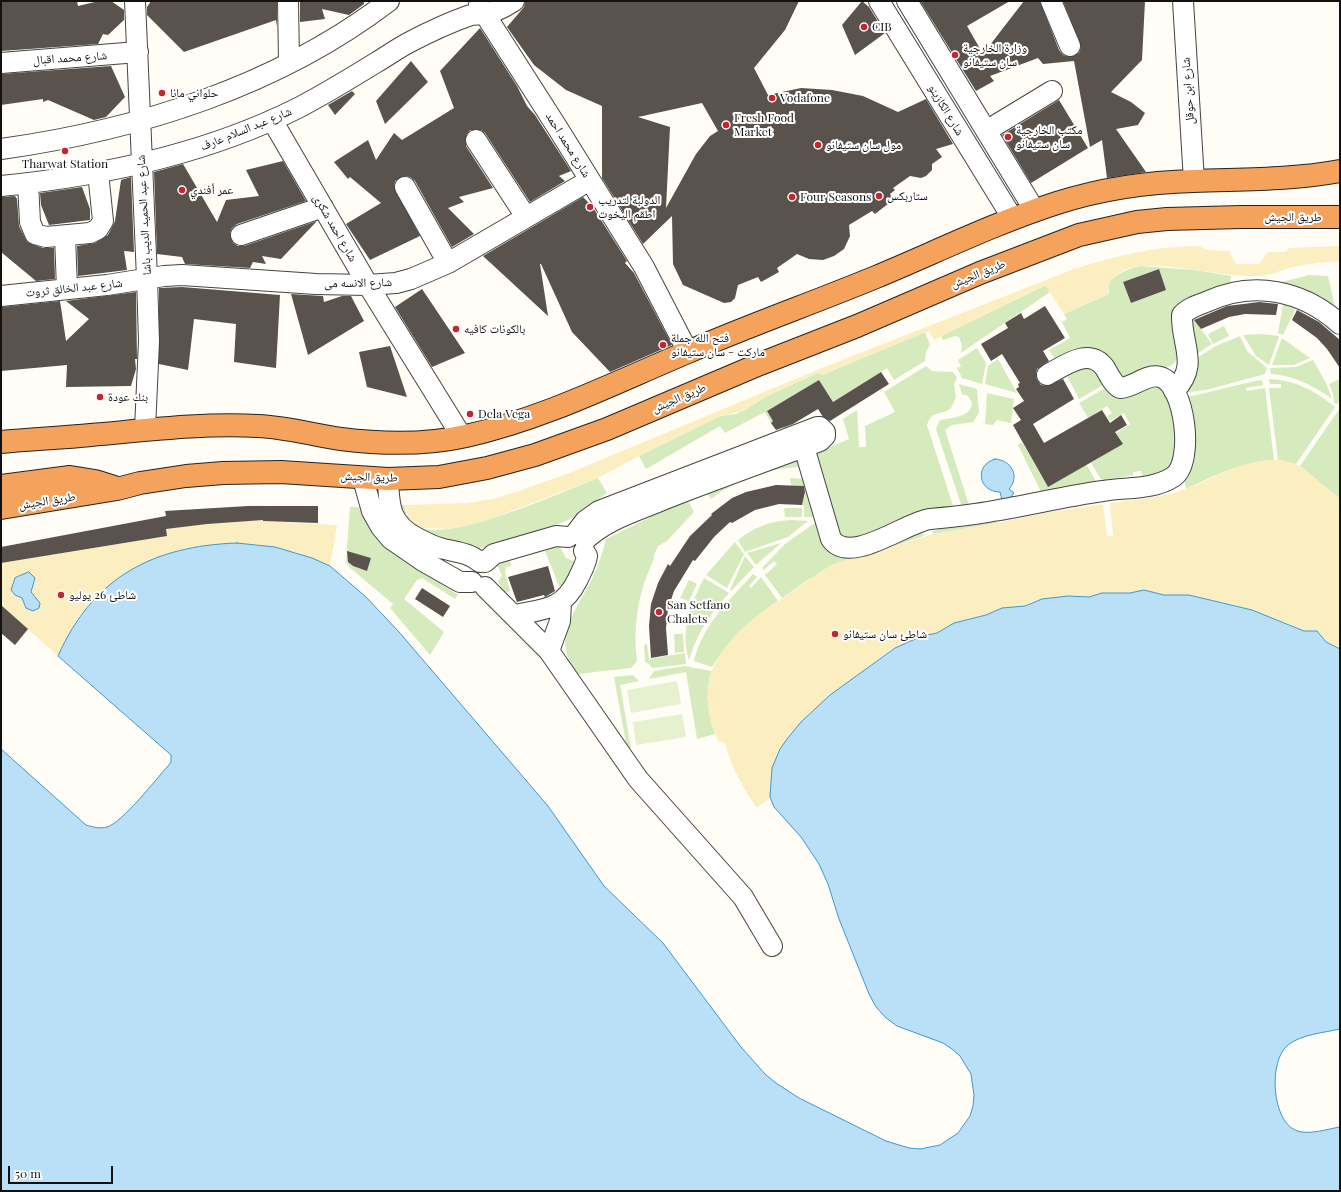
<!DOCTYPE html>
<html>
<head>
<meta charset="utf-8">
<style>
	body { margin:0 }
	#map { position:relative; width:1341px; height:1192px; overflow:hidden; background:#fffdf5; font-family:"Playfair Display",serif }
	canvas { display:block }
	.frame { position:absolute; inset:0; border:2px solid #111; pointer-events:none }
	.scale { position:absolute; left:8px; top:1166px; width:105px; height:18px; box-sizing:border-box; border:2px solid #111; border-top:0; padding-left:5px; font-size:12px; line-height:14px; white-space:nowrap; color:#111; -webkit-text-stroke:3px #fff; paint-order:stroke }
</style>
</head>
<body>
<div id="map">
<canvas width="1341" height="1192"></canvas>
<div class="frame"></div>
<div class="scale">50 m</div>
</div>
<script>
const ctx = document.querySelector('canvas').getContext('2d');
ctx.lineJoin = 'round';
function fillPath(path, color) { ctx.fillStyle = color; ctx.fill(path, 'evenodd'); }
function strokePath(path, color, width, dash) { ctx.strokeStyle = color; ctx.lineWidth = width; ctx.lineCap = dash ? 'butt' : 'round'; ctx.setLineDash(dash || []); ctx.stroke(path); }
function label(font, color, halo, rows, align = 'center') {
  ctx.font = font + ' "Playfair Display","Noto Naskh Arabic",serif'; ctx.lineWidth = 4; ctx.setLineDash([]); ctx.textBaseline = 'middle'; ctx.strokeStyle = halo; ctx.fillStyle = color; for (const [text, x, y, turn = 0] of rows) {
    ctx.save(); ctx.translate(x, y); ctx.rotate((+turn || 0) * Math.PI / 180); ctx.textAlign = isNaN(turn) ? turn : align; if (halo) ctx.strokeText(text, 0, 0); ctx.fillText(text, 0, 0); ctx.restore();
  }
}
fillPath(new Path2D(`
	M1140 266 1195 270 1231 276 1229 290 1186 307 1180 356 1176 361 1172 365 1126 384 1107 364 1057 362 1049 350 1070 338 1062 322 1067 319 1064 314 1109 294 1108 283C1116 274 1129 268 1140 266ZM1158 269 1166 290 1131 303 1123 282Z
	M1309 275 1328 276 1334 303 1329 311 1283 290 1282 282Z
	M1046 285 1050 292 961 353 962 345 959 337 955 336 943 340 941 336Z
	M1283 304 1296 308 1283 335 1278 333Z
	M1192 317 1212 344 1192 357Z
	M1224 326 1229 336 1213 344 1208 334Z
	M925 332 930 345 926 352 925 361 894 380 887 368 833 402 819 380 767 411 784 412 792 425 784 429 778 419 771 423 765 412 725 433 720 426 646 469 639 456 720 416 736 414 771 394 820 372 822 375Z
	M1262 334 1279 336 1269 365 1256 356 1243 335Z
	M1240 336 1247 351 1267 368 1265 374 1206 390 1181 393 1192 361 1216 346Z
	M1282 338 1310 358 1294 365H1272Z
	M977 348 986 363 982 384 962 378 957 368 961 366 958 360Z
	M998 359 1017 393 985 384 988 366Z
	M1313 360 1326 383 1332 399C1313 385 1294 376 1271 374L1270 368 1296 367Z
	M1081 362 1110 381 1079 399 1065 372Z
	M926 366 932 371 953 372 957 378 954 384 956 397 951 408C942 416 932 409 927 425L954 509 843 545 812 455 849 439 843 419 857 410 859 447H866L865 426 895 412 884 392Z
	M1156 379 1176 408 1179 468 1143 479 1141 471 1133 472V475L1102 481 1091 463 1122 444 1116 433 1130 424 1124 413 1110 421 1107 416 1112 413 1107 406 1088 418 1079 403 1112 384Z
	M1269 379C1295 380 1316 391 1335 407L1296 464 1278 460 1269 388H1281V384H1270Z
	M1340 379V400L1337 404 1334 403 1333 394 1329 384Z
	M1262 380 1263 385 1246 388 1247 391 1265 388 1274 460C1242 462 1215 475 1186 489L1183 474 1180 398C1208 394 1235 384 1262 380Z
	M959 384 977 389 979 413 973 422 952 425 945 430 970 508 963 510 936 429 940 420C951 418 972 417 972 403L968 396 962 394Z
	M987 393 1014 399 1011 423 997 420 993 425 985 424Z
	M1340 408V499L1300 466Z
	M1022 442 1048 487 1079 452 1100 488 1044 498 1018 445Z
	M803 455 807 467C771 467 740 477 711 499L703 487Z
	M598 478 607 493 578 515 564 522 494 545 482 548H469L420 536 397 505H405L406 514C411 518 417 526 422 528 456 540 562 492 598 478Z
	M790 478 805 479 818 517H804V506L802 505 807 487 791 485Z
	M687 499 694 512 667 541 658 546 654 555V559C638 592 633 625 637 661L631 668 577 674C551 637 575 613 592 579 598 566 603 553 606 539Z
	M350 507H365L423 570 458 595 455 599 422 578 417 580 404 599 444 632 430 655 390 608 393 604 349 567 346 562ZM348 552 371 558 367 571 353 566 348 562Z
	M784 508H802V517H785Z
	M996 516 997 523 933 534 932 531 937 530 936 527 957 520 959 527 991 521Z
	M822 518 830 543 921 531 924 536 873 553 809 579 782 598 765 575 777 564 774 561 764 570 762 568 785 544Z
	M792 520 808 521 788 537 745 552 738 540C754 527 771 521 792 520Z
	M735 542 744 554 727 588 706 575Z
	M781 543 756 565 747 553Z
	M559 545 566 558 576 562 567 583 559 586 545 551Z
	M745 556 754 567 731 591 730 590Z
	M510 561 511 566 506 567 505 572 510 591 505 593 498 582 502 575 497 565 499 563Z
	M753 574 757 577 749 586 751 588 761 577 778 601C749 620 731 638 712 667L694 661C703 624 728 602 753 574Z
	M704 578 729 593C710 614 697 633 689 660 680 632 691 603 704 578Z
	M689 580 697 584 689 601 680 598Z
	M674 634H683L684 652 675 653Z
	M647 644 649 659 685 653 686 664 652 668 649 664 645 662 644 645Z
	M685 666 711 671C706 693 707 713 715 734L697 739 686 672 649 679 654 671Z
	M633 675 639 681 620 685 631 748 627 749 614 677Z`), '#d5ebbd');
fillPath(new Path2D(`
	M1199 246 1207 250 1229 251 1236 264H1259L1268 252H1286L1289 248 1340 246V261C1322 262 1306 264 1289 268 1279 271 1269 276 1259 276 1219 277 1180 264 1140 266 1127 267 1103 278 1109 294L1064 314 1045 285 934 340 929 331 821 375 819 372 771 394 744 411 720 416 639 456 598 478 483 522 449 529 422 528 416 526 409 519 405 505 467 503 493 499 519 491 567 474 822 368 1074 269C1115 256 1156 246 1199 246Z
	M1283 460 1300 466 1340 499V649L1326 642 1319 633 1314 630 1309 632 1304 631 1290 624 1234 605 1189 595H1164L1144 590 1130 593H1102L1089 597 1081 596 1032 601 1025 606 1002 608 986 615 954 623 937 633 922 636 890 650 815 708 801 722 780 749 772 768 770 797 757 808C743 788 731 767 725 743L718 741 711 723 707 697 711 671 723 650 738 632 755 617 829 566 844 560 883 550 933 534 997 523 1045 513 1103 504 1107 536H1113L1110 503C1132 500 1156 498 1177 492 1213 480 1243 457 1283 460Z
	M263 505V521L337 525 330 566 294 552 256 544 237 543 180 550 162 556 119 577 97 595 79 616 58 656 1 605V563L167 536 166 529 246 516V506Z`), '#fbeec1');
fillPath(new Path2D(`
	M677 681 681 704 631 713 627 690Z
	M682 714 686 737 636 745 633 722Z`), '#e6f2cf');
const water = new Path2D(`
	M995 459C1012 460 1020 477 1009 489L1014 493 1010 498 1002 500 1000 492C978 492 974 465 995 459Z
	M237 543 275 547 312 558 330 566 366 597 399 632 548 806 604 886 663 943 741 1047 765 1074 776 1083 799 1098 886 1141 909 1148 920 1149 940 1145 958 1133 970 1116 973 1106 974 1095 971 1074 960 1056 952 1049 943 1043 897 1026 886 1018 876 1007 869 994 839 919 828 884 819 864 801 837 774 807 770 797 772 768 780 749 787 739 801 722 830 695 895 648 922 636 937 633 954 623 986 615 1002 608 1025 606 1042 599 1068 596 1089 597 1102 593H1130L1144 590 1164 595H1189L1252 610 1304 631H1317L1326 642 1340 649V1029C1323 1033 1302 1034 1288 1045 1268 1061 1272 1120 1295 1130 1307 1136 1327 1129 1340 1127V1191H1V749L86 825C93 827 100 829 107 827 123 822 156 779 168 766L171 762V755L58 656C93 577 153 546 237 543Z
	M29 572 35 578 31 592 40 603 39 608 33 611 26 608 22 598 15 595 11 590 15 578Z`);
fillPath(water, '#b9e0f7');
strokePath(water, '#3f96cf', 1);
fillPath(new Path2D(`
	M1 1H77L78 6 99 1H111L124 10V20L108 35 103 34 98 44 1 51Z
	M151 1H277V26L276 20 184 52 147 15V7Z
	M300 1H364V4L349 15 322 9 325 19 300 22Z
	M525 1H799L785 30 754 68 768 95 801 88 832 90 863 96 898 112 926 99 953 144 936 149 942 157 932 164V170L926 176 921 178 910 176 893 188 895 190 890 194 893 200 875 214 872 211 849 225 850 236 844 249 834 256 823 260 809 259 797 254 777 268 779 272 761 282 758 277 738 285 735 298 731 302 724 303 683 285 673 264 672 216 643 244 602 178V106L566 90 534 65 507 27 524 7ZM702 103 718 131 710 136 696 154 666 208 670 127 638 117Z
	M862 1 869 7 885 33 855 55 842 25Z
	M920 1H1010L967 26 983 54 1024 1H1040L1059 50 1063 55 1069 57 1079 53 1081 47 1063 1H1145L1142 60 1111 92 1131 102 1145 113 1138 125 1116 129 1146 172 1107 178 1102 140 1090 147 1074 61 1043 64 1038 58 990 76 994 81 976 91Z
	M480 28 517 86 527 106 535 115 571 171 559 176 565 181 530 202 485 133 481 130H470L466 135V146L493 188 459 197 464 202 448 208 474 234 452 247 415 181 410 177 405 176 395 181 394 187 420 236 370 260 346 224 381 203 350 177 348 179 334 162 368 140 376 160 394 133 402 140 454 108 440 71Z
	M411 61 428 82 385 124 376 101Z
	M111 66 125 97 106 117 94 120 48 100 43 102V99L1 105V74Z
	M352 91 355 94 335 115 328 105Z
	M1059 100 1088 148 1031 183 1002 135Z
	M283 161 306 201 237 224 232 228 230 233 233 243 238 246H244L317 221 281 259 262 256 266 264 253 262 250 268 185 264 182 257 157 254 154 172 183 164 217 222 226 200 259 196 246 170Z
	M131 177 134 252 124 251 127 270 78 276 77 246 95 243 108 235 115 221 121 180Z
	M82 187 90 209V220L49 225 41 205 40 193Z
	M15 196 17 199 19 226 27 242 43 248H54L55 279 36 281 1 252V197Z
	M583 197 592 206 627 261 625 263 634 273 672 345 610 372 572 332 541 264H540L548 316 483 256Z
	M1159 269 1166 290 1131 303 1123 282Z
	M182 287 280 295 276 368 234 362 236 324 194 319 188 370 159 364V288Z
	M422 289 465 353 432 367 395 307Z
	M136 292 137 359H135L136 369 131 386 66 387 67 365 1 371V307L60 301 66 341 89 319 66 301Z
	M291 294 323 296 324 302 342 296H351L364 321 308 355Z
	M1259 302 1278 304 1276 315 1245 314 1229 317 1201 329 1194 320 1227 306Z
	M1045 306 1065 338 1043 351 1049 361 1037 369 1036 374 1037 380 1041 385 1047 386 1063 379 1074 399 1033 424 1044 443 1102 410 1110 423 1121 415 1127 425 1115 432 1123 444 1048 487 1013 425 1021 420 1013 408 1024 401 1016 389 1019 387 1018 384 1020 383 1002 354 991 361 981 344 1008 328 1005 323 1021 313 1024 319Z
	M1297 310 1319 322 1340 340V368L1327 349 1317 338 1292 320Z
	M390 346 407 397 367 387 359 352Z
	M881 372 889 384 830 421 823 417 818 409 793 424 776 430 771 423 773 421 767 411 819 380 833 402Z
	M776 485 804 486 805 492 802 505 779 504 755 510 732 523 730 522 714 537 695 561 693 560 674 591 668 609 666 628 668 655 651 658 649 626 651 604 658 583 668 564 670 566 690 536 712 515 711 514 732 498 746 492Z
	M248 506H318V523L263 521V520L207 524 166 529 167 536 1 563V547L166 516 165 511Z
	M347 551 371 558 367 571 353 566 348 562Z
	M548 566 555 591 545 597 544 595 517 602 508 577Z
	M422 588 450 606 443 617 415 599Z
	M1 605 28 629 15 645 1 633Z`), '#5a524d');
const minor = new Path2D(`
	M135 1 147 278 149 341 145 429
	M288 1 289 62
	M879 1 1013 219
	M907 1 1035 211
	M1051 1 1070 46
	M1183 1 1194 181
	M479 5 557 127 644 267 688 352
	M1 63 138 52
	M272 120 368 285 462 437
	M986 131 1052 91
	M476 140 526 217
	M1 149C138 130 278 86 389 1
	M28 183 30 222 35 234 46 237 90 233 98 229 103 221 98 172
	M1 186C103 176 206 154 298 108 325 94 351 78 377 62 387 56 397 49 408 43 427 33 448 23 468 16 473 14 478 15 483 14 494 13 505 7 514 1
	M405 187 448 263
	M241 235 323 207
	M65 236 67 289
	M1 296 107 285 164 276 182 275 316 284 368 285 396 283 411 279 448 263 590 180
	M1174 391C1200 365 1181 345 1182 315 1188 308 1198 305 1206 302 1253 280 1302 290 1340 324
	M804 447 831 539C850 566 906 522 930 519 951 517 973 515 993 511 1030 505 1066 496 1103 491 1127 487 1153 490 1173 477 1195 463 1185 383 1160 377 1147 373 1133 388 1120 388 1113 384 1109 375 1105 368 1089 346 1064 366 1047 375
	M363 479 372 511 381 527 391 539 423 561 460 582H472
	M388 479C389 507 390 524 417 538 425 542 432 546 440 548 454 552 468 552 480 562
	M575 534 585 521 599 511 817 427H820L825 432V436L820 441C767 461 713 480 660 501 634 512 606 520 585 540
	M485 562 494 554 556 536 568 537
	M485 587 549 651 638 779 743 897 772 946
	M515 615C545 609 563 610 578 579 581 572 586 564 587 556L584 551
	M549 651 560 621 561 603`);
const highway = new Path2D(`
	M1 442C31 439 61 438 91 435 148 430 202 423 258 426 286 427 313 435 341 439 381 444 426 445 466 436 543 419 616 382 688 352 750 325 813 303 876 277 936 252 995 223 1057 203 1101 189 1148 182 1194 181 1243 179 1291 180 1340 171
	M1 486 70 477 95 481 114 487
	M1 508 117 489 140 483 186 476 223 473 281 472 388 479 439 477 487 468 535 455 607 429 760 364 857 326 980 273 1079 235 1137 222 1167 219 1241 217H1340`);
strokePath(minor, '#444', 22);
strokePath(highway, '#222', 24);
strokePath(minor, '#fff', 20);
strokePath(highway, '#f5a25d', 22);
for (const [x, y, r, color] of [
	[864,27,4,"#c4262e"],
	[955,55,4,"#c4262e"],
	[162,93,4,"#c4262e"],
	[772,98,4,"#c4262e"],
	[726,125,4,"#c4262e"],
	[1008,137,4,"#c4262e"],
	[818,145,4,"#c4262e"],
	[65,151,4,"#c4262e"],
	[182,190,4,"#c4262e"],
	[879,196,4,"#c4262e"],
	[792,197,4,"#c4262e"],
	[590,207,4,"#c4262e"],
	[456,329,4,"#c4262e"],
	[663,345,4,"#c4262e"],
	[100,397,4,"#c4262e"],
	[470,414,4,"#c4262e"],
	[61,595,4,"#c4262e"],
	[659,612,4,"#c4262e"],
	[835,634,4,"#c4262e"]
]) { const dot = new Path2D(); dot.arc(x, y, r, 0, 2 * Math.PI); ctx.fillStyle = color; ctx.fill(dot); strokePath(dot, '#fff', 1.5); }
label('12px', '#111', '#fff', [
	["CIB",872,27],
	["وزارة الخارجية",963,48],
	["سان ستيفانو",963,62],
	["حلواني مانا",170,93],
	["Vodafone",780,98],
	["Fresh Food",734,118],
	["Market",734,132],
	["مكتب الخارجية",1016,130],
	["سان ستيفانو",1016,144],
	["مول سان ستيفانو",826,145],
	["Tharwat Station",65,164,"center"],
	["عمر أفندي",190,190],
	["ستاربكس",887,196],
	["Four Seasons",800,197],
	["الدولبة لتدريب",598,200],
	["اطقم اليخوت",598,214],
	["بالكونات كافيه",464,329],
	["فتح الله جملة",671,338],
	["ماركت - سان ستيفانو",671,352],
	["بنك عودة",108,397],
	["Dela Vega",478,414],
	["شاطئ 26 يوليو",69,595],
	["San Setfano",667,605],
	["Chalets",667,619],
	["شاطئ سان ستيفانو",843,634]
], 'left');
label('12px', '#111', '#fff', [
	["شارع محمد اقبال",70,58,-4],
	["شارع ابن حوقل",1188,91,-94],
	["شارع الكازينو",946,110,59],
	["شارع عبد السلام عارف",246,129,-22],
	["شارع محمد احمد",568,145,58],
	["شارع عبد الحميد الديب باشا",144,215,-93],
	["طريق الجيش",1293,217],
	["شارع احمد شكرى",335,228,60],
	["طريق الجيش",978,274,-22],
	["شارع الانسه مى",358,283,-1],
	["شارع عبد الخالق ثروت",74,288,-6],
	["طريق الجيش",679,398,-23],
	["طريق الجيش",369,477,2],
	["طريق الجيش",47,501,-9]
]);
</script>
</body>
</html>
